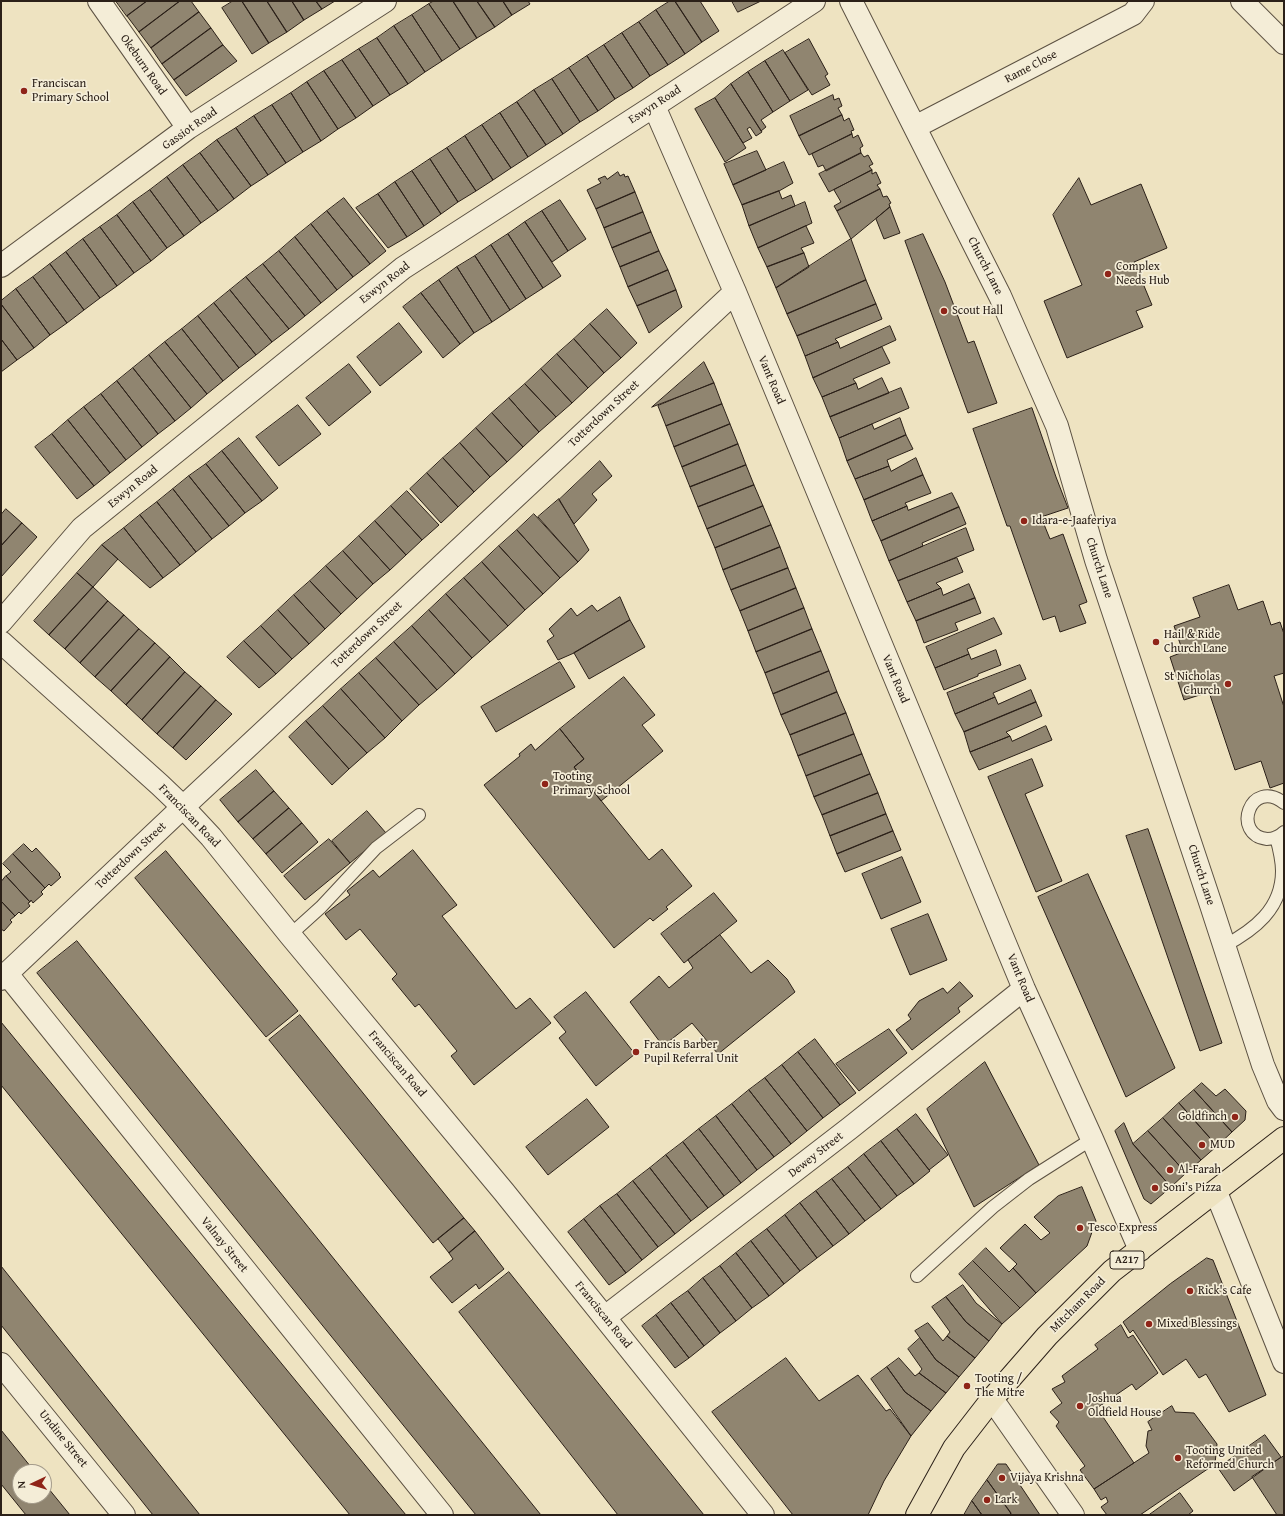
<!DOCTYPE html>
<html>
<head>
<meta charset="utf-8">
<style>
	body { margin:0 }
	#map { position:relative; width:1285px; height:1516px; overflow:hidden; background:#eee3c1; font-family:"Gentium Book Plus",serif }
	canvas { display:block }
	.frame { position:absolute; inset:0; border:2px solid #2b2018; pointer-events:none }
	.north { position:absolute; left:12px; top:1464px; width:40px; height:40px; box-sizing:border-box; background:#f4edd7; border:1px solid #a49b8b; border-radius:50%; rotate:266deg; font-size:11px; font-weight:700; line-height:16px; text-align:center; color:#2b2018 }
	.north::after { content:''; display:block; margin:auto; width:14px; height:18px; background:#8f2418; clip-path:polygon(50% 0,100% 100%,50% 72%,0 100%) }
</style>
</head>
<body>
<div id="map">
<canvas width="1285" height="1516"></canvas>
<div class="frame"></div>
<div class="north">N</div>
</div>
<script>
const ctx = document.querySelector('canvas').getContext('2d');
ctx.lineJoin = 'round';
function fillPath(path, color) { ctx.fillStyle = color; ctx.fill(path, 'evenodd'); }
function strokePath(path, color, width, dash) { ctx.strokeStyle = color; ctx.lineWidth = width; ctx.lineCap = dash ? 'butt' : 'round'; ctx.setLineDash(dash || []); ctx.stroke(path); }
function label(font, color, halo, rows, align = 'center') {
  ctx.font = font + ' "Gentium Book Plus",serif'; ctx.lineWidth = 3.5; ctx.setLineDash([]); ctx.textBaseline = 'middle'; ctx.strokeStyle = halo; ctx.fillStyle = color; for (const [text, x, y, turn = 0] of rows) {
    ctx.save(); ctx.translate(x, y); ctx.rotate((+turn || 0) * Math.PI / 180); ctx.textAlign = isNaN(turn) ? turn : align; if (halo) ctx.strokeText(text, 0, 0); ctx.fillText(text, 0, 0); ctx.restore();
  }
}
const building = new Path2D(`
	M116 1H147L127 16Z
	M147 1H180L139 32 127 16Z
	M180 1H191L199 12 151 48 139 32Z
	M233 1H242L269 43 252 54 222 8Z
	M242 1H267L287 32 269 43Z
	M267 1H292L304 20 287 32Z
	M292 1H316L322 9 304 20Z
	M316 1H335L322 9Z
	M434 1H453L477 38 460 49 429 4Z
	M453 1H477L495 27 477 38Z
	M477 1H503L512 15 495 27Z
	M503 1H528L530 4 512 15Z
	M670 1H675L702 42 685 54 656 10Z
	M675 1H700L719 31 702 42Z
	M732 1H761L738 12Z
	M429 4 460 49 442 61 412 15Z
	M656 10 685 54 668 65 639 22Z
	M199 12 211 28 162 64 151 48Z
	M412 15 442 61 425 72 394 26Z
	M639 22 668 65 650 76 622 33Z
	M394 26 425 72 408 84 377 38Z
	M211 28 223 45 174 80 162 64Z
	M622 33 650 76 633 88 604 45Z
	M377 38 408 84 390 95 359 49Z
	M809 39 828 74 825 76 830 85 812 95 785 53Z
	M223 45 237 61 186 96 174 80Z
	M604 45 633 88 615 99 587 56Z
	M359 49 390 95 373 106 342 60Z
	M783 50 808 90 790 101 765 61Z
	M587 56 615 99 598 111 569 68Z
	M342 60 373 106 356 118 324 71Z
	M765 61 790 101 773 112 748 72Z
	M569 68 598 111 580 122 552 79Z
	M324 71 356 118 338 129 307 82Z
	M748 72 773 112 761 120 766 127 761 131 731 84Z
	M552 79 580 122 563 134 534 90Z
	M307 82 338 129 321 141 291 93Z
	M731 84 762 132 756 136 750 127 747 129 752 138 743 143 715 98Z
	M534 90 563 134 546 145 517 102Z
	M291 93 321 141 303 152 272 105Z
	M833 95 834 100 839 98 842 106 838 108 842 115 799 136 790 116Z
	M715 98 746 148 725 162 695 109Z
	M517 102 546 145 528 157 500 113Z
	M272 105 303 152 286 163 254 116Z
	M500 113 528 157 511 168 482 125Z
	M842 115 844 121 849 118 854 130 851 131 852 134 809 155 799 136Z
	M254 116 286 163 268 175 236 128Z
	M482 125 511 168 493 180 465 136Z
	M236 128 268 175 251 186 217 140Z
	M852 134 853 138 858 135 863 146 860 148 861 153 826 171 823 165 818 167 812 154Z
	M465 136 493 180 476 191 447 148Z
	M217 140 251 186 234 199 200 153Z
	M447 148 476 191 458 202 430 159Z
	M757 151 766 170 733 185 724 164Z
	M200 153 234 199 218 211 183 165Z
	M861 153 864 157 868 155 873 164 869 166 872 170 829 192 819 174Z
	M430 159 458 202 441 214 412 171Z
	M784 162 793 183 779 191 742 205 733 185Z
	M183 165 218 211 201 223 167 177Z
	M872 170V174L876 172 881 183 877 185 880 189 837 211 834 206 841 202 834 190Z
	M412 171 441 214 424 226 395 182Z
	M618 172 620 176 624 174 625 177 628 176 635 192 596 209 587 190 601 183 598 179 605 176 607 179Z
	M167 177 201 223 184 236 150 190Z
	M1079 178 1091 205 1141 184 1167 248 1134 262 1152 305 1136 311 1143 327 1067 358 1044 301 1082 285 1053 215Z
	M395 182 424 226 407 237 378 194Z
	M880 189 883 197 887 196 891 203 889 204 890 207 851 239 837 211Z
	M150 190 184 236 167 248 133 202Z
	M779 191 782 199 791 195 795 206 749 226 742 205Z
	M635 192 643 212 604 228 596 209Z
	M378 194 407 237 388 248 356 208Z
	M344 198 386 251 370 264 327 211Z
	M560 200 586 239 568 251 542 211Z
	M133 202 167 248 151 261 117 215Z
	M805 202 812 223 758 248 749 226Z
	M890 207 900 233 884 239 876 219Z
	M327 211 370 264 353 277 311 224Z
	M542 211 568 251 552 262 525 222Z
	M643 212 651 232 612 248 604 228Z
	M117 215 151 261 134 273 100 227Z
	M525 222 561 276 543 288 508 234Z
	M311 224 353 277 337 290 295 237Z
	M806 226 814 243 801 248 804 253 767 267 758 248Z
	M100 227 134 273 117 286 83 239Z
	M651 232 659 251 620 267 612 248Z
	M508 234 543 288 526 299 491 245Z
	M923 234 945 282 968 343 974 341 997 403 968 413 905 241Z
	M295 237 337 290 321 303 279 251Z
	M83 239 117 286 100 298 66 252Z
	M851 239 866 280 787 314 776 288Z
	M491 245 526 299 510 310 475 256Z
	M279 251 321 303 305 316 263 264Z
	M659 251 668 270 628 287 620 267Z
	M66 252 100 298 84 310 50 264Z
	M804 253 809 267 776 288 767 267Z
	M475 256 510 310 492 322 457 267Z
	M50 264 84 310 67 323 33 277Z
	M263 264 305 316 289 329 246 277Z
	M457 267 492 322 474 333 439 280Z
	M668 270 676 290 637 306 628 287Z
	M33 277 67 323 50 335 16 289Z
	M246 277 289 329 272 342 230 290Z
	M439 280 474 333 460 344 421 293Z
	M866 280 876 304 797 336 787 314Z
	M16 289 50 335 34 348 1 304V301Z
	M230 290 272 342 256 355 214 303Z
	M676 290 682 307 649 333 637 306Z
	M421 293 460 344 443 358 403 307Z
	M214 303 256 355 239 368 198 316Z
	M1 304 34 348 17 360 1 339Z
	M876 304 882 319 835 339 838 342 805 356 797 336Z
	M607 309 637 343 621 358 590 324Z
	M198 316 239 368 223 381 182 329Z
	M399 323 422 352 380 386 357 357Z
	M590 324 621 358 604 373 574 339Z
	M890 326 896 340 813 378 805 356 838 342 840 348Z
	M182 329 223 381 207 394 165 342Z
	M1 339 17 360 1 372Z
	M574 339 604 373 588 388 557 354Z
	M165 342 207 394 191 408 149 355Z
	M882 347 890 363 853 379 856 383 822 397 813 378Z
	M557 354 588 388 572 403 541 369Z
	M149 355 191 408 175 421 133 368Z
	M704 362 714 383 652 407Z
	M349 364 371 392 329 426 306 398Z
	M133 368 175 421 158 434 117 381Z
	M541 369 572 403 556 417 525 384Z
	M882 378 889 393 830 417 822 397 856 383 858 389Z
	M117 381 158 434 142 447 101 394Z
	M714 383 722 404 666 426 658 406Z
	M525 384 556 417 539 432 509 398Z
	M901 388 909 408 839 438 830 417Z
	M101 394 142 447 126 460 84 407Z
	M509 398 539 432 523 447 492 413Z
	M722 404 730 424 674 447 666 426Z
	M298 405 321 434 279 466 256 437Z
	M84 407 126 460 110 473 68 420Z
	M1032 408 1056 477 1068 508 1041 517 1050 539 1063 534 1087 602 1079 605 1086 623 1060 632 1055 616 1043 620 1010 526H1007L973 429Z
	M492 413 523 447 507 462 476 428Z
	M900 418 906 435 847 461 839 438 872 424 874 429Z
	M68 420 110 473 94 486 52 434Z
	M730 424 738 444 682 467 674 447Z
	M476 428 507 462 490 477 460 443Z
	M52 434 94 486 77 499 35 447Z
	M906 435 913 449 887 460 889 466 855 479 847 461Z
	M239 438 278 488 262 501 222 451Z
	M460 443 490 477 474 492 443 458Z
	M738 444 746 465 690 487 682 467Z
	M222 451 262 501 245 513 206 464Z
	M443 458 474 492 458 507 427 473Z
	M916 458 923 475 864 500 855 479 889 466 891 471Z
	M600 461 612 476 592 494 597 500 574 524 559 500Z
	M206 464 245 513 229 526 189 476Z
	M746 465 754 485 698 507 690 487Z
	M427 473 458 507 441 523 410 489Z
	M923 475 931 493 905 503 907 506 872 521 864 500Z
	M189 476 229 526 212 539 173 489Z
	M754 485 763 506 707 529 698 507Z
	M173 489 212 539 196 552 157 502Z
	M407 491 439 525 422 540 391 506Z
	M952 493 959 507 881 541 872 521 907 506 908 510Z
	M559 499 589 550 578 562 538 517Z
	M157 502 196 552 180 565 140 515Z
	M391 506 422 540 406 555 375 521Z
	M763 506 771 525 715 548 707 529Z
	M959 507 966 524 922 543 923 546 889 561 881 541Z
	M6 509 22 523 1 546V515Z
	M534 514 578 562 560 578 517 530Z
	M140 515 180 565 163 578 124 528Z
	M375 521 406 555 390 570 359 536Z
	M22 523 37 537 1 577V546Z
	M771 525 780 547 723 570 715 548Z
	M124 528 163 578 150 588 102 545Z
	M966 528 974 550 898 581 889 561Z
	M517 530 560 578 543 594 499 546Z
	M359 536 390 570 373 584 343 551Z
	M102 545 118 559 93 587 77 573Z
	M499 546 543 594 525 610 482 562Z
	M780 547 788 568 731 590 723 570Z
	M343 551 373 584 357 599 326 566Z
	M957 558 963 572 936 583 941 588 907 602 898 581Z
	M482 562 525 610 508 626 464 578Z
	M326 566 357 599 341 614 310 581Z
	M788 568 796 588 740 611 731 590Z
	M77 573 93 587 49 635 34 621Z
	M464 578 508 626 490 642 446 594Z
	M310 581 341 614 325 629 294 595Z
	M969 584 975 598 916 621 907 602 941 588 943 595Z
	M1229 585 1238 610 1263 601 1271 625 1280 622 1284 634V673L1274 676 1284 707V783L1270 788 1261 761 1235 770 1209 692 1184 700 1170 657 1183 652 1174 626 1200 617 1193 598Z
	M93 587 108 601 65 649 49 635Z
	M796 588 804 608 748 631 740 611Z
	M446 594 490 642 472 658 429 610Z
	M294 595 325 629 309 644 278 610Z
	M620 597 630 620 574 653 558 660 547 641 554 636 549 629 571 608 577 616 592 605 597 611Z
	M975 598 981 613 955 623 958 630 924 643 916 621Z
	M108 601 124 615 80 663 65 649Z
	M804 608 812 629 756 652 748 631Z
	M278 610 309 644 292 659 261 626Z
	M429 610 472 658 455 674 412 626Z
	M124 615 139 629 95 677 80 663Z
	M994 618 1002 634 967 649 969 654 935 668 926 647Z
	M630 620 645 647 589 679 574 653Z
	M261 626 292 659 276 674 244 641Z
	M412 626 455 674 437 690 394 642Z
	M139 629 155 643 111 691 95 677Z
	M812 629 821 651 765 673 756 652Z
	M244 641 276 674 259 688 227 657Z
	M394 642 437 690 419 705 376 658Z
	M155 643 170 657 126 705 111 691Z
	M996 650 1001 665 978 674V676L944 690 935 668 969 654 971 659Z
	M821 651 829 671 773 694 765 673Z
	M170 657 185 672 142 720 126 705Z
	M376 658 419 705 402 721 359 673Z
	M560 662 575 687 496 732 481 707Z
	M1020 665 1026 679 993 693 995 697 955 714 947 693Z
	M829 671 837 692 781 715 773 694Z
	M185 672 201 686 157 734 142 720Z
	M359 673 402 721 385 738 341 689Z
	M624 677 655 715 642 725 663 751 601 801 574 767 584 759 560 729Z
	M201 686 216 700 173 748 157 734Z
	M341 689 385 738 367 753 323 706Z
	M1031 690 1036 702 964 732 955 714 995 697 998 704Z
	M837 692 846 713 790 735 781 715Z
	M216 700 232 714 186 760 173 748Z
	M1036 702 1042 716 1006 732 1010 736 970 752 964 732Z
	M323 706 367 753 349 769 306 721Z
	M846 713 854 734 798 756 790 735Z
	M306 721 349 769 332 785 289 737Z
	M1046 726 1052 740 979 770 970 752 1010 736 1012 741Z
	M560 729 584 759 574 767 649 860 662 849 692 886 666 907 668 909 653 921 650 918 614 948 484 785 520 756 519 754 531 744 535 750Z
	M854 734 862 754 806 776 798 756Z
	M862 754 870 774 814 797 806 776Z
	M1032 759 1043 786 1025 794 1062 881 1036 892 988 777Z
	M256 770 274 791 238 822 220 800Z
	M870 774 878 793 822 815 814 797Z
	M274 791 289 808 253 839 238 822Z
	M878 793 886 814 830 836 822 815Z
	M289 808 302 823 266 854 253 839Z
	M367 811 386 833 350 863 332 841Z
	M886 814 893 831 837 854 830 836Z
	M302 823 318 842 282 873 266 854Z
	M1148 829 1222 1043 1200 1051 1126 836Z
	M893 831 901 850 845 872 837 854Z
	M329 839 350 863 305 900 284 876Z
	M24 844 32 852 36 848 60 874 59 875 61 877 51 886 49 884 45 888 13 854Z
	M413 850 457 905 442 916 516 1009 530 998 551 1023 474 1085 451 1056 457 1051 419 1004 415 1007 392 979 397 974 360 929 346 940 325 914 350 895 347 891 373 870 379 877Z
	M166 851 298 1011 266 1037 135 878Z
	M13 854 45 888 41 892 43 894 33 903 31 900 30 902 6 876 11 872 3 864Z
	M902 857 921 902 881 919 862 874Z
	M1088 874 1175 1068 1126 1097 1038 897Z
	M6 876 30 902 28 903 30 906 21 914 19 912 15 916 1 901V879L2 880Z
	M714 893 737 921 684 963 661 934Z
	M1 901 15 916 10 920 12 922 4 931 1 929Z
	M928 914 947 960 910 975 891 929Z
	M720 935 751 973 768 960 787 979 795 992 718 1054 692 1023 663 1046 630 1002 659 976 669 988 693 968 688 960Z
	M77 941 541 1515H476L37 973Z
	M960 982 973 996 958 1008 960 1012 912 1050 896 1030 911 1019 908 1015 919 1001 943 988 947 993Z
	M586 992 635 1054 596 1086 559 1038 566 1032 554 1017Z
	M300 1015 464 1218 433 1243 269 1040Z
	M1 1022 406 1515H350L1 1085Z
	M889 1029 907 1053 859 1091 836 1064Z
	M815 1039 856 1093 840 1105 798 1052Z
	M798 1052 840 1105 823 1118 782 1065Z
	M985 1062 1039 1165 974 1207 927 1109Z
	M782 1065 823 1118 807 1131 765 1078Z
	M765 1078 807 1131 791 1144 749 1090Z
	M1202 1083 1216 1096 1225 1089 1246 1111 1245 1120 1232 1132 1194 1090Z
	M749 1090 791 1144 774 1157 732 1104Z
	M1194 1090 1232 1132 1217 1146 1179 1103Z
	M587 1099 609 1127 548 1175 526 1147Z
	M1179 1103 1217 1146 1201 1160 1163 1118Z
	M732 1104 774 1157 757 1170 716 1116Z
	M916 1114 948 1155 929 1170 897 1129Z
	M716 1116 757 1170 741 1183 699 1129Z
	M1163 1118 1201 1160 1186 1173 1148 1131Z
	M1124 1123 1133 1144 1171 1187 1151 1204 1144 1199 1115 1131Z
	M699 1129 741 1183 724 1196 683 1142Z
	M897 1129 930 1171 914 1184 881 1141Z
	M1148 1131 1186 1173 1171 1187 1133 1144Z
	M881 1141 914 1184 897 1196 864 1154Z
	M683 1142 724 1196 708 1208 666 1155Z
	M864 1154 897 1196 881 1209 848 1167Z
	M666 1155 708 1208 691 1221 650 1168Z
	M848 1167 881 1209 865 1221 832 1179Z
	M650 1168 691 1221 675 1234 633 1181Z
	M832 1179 865 1221 849 1234 816 1191Z
	M633 1181 675 1234 658 1247 617 1194Z
	M1082 1187 1096 1221 1087 1246 1036 1293 1013 1268 1017 1264 1000 1248 1025 1224 1041 1240 1050 1233 1034 1217 1058 1196Z
	M816 1191 849 1234 833 1246 800 1203Z
	M617 1194 658 1247 642 1260 600 1206Z
	M800 1203 833 1246 817 1258 785 1215Z
	M600 1206 642 1260 626 1273 584 1219Z
	M785 1215 817 1258 800 1271 767 1229Z
	M464 1218 475 1231 449 1253 438 1239Z
	M584 1219 626 1273 609 1285 568 1232Z
	M767 1229 800 1271 784 1284 751 1241Z
	M475 1231 504 1269 479 1289 476 1284 452 1303 430 1277 453 1259 449 1253Z
	M751 1241 784 1284 769 1296 736 1253Z
	M986 1248 1009 1272 1013 1268 1036 1293 1020 1308 973 1261Z
	M736 1253 769 1296 752 1308 720 1266Z
	M1207 1258 1213 1260 1266 1395 1229 1412 1206 1374 1199 1378 1186 1359 1163 1375 1133 1330 1130 1333 1123 1322 1170 1284Z
	M973 1261 1020 1308 1002 1324 959 1274Z
	M1 1266 200 1515H153L1 1325Z
	M720 1266 752 1308 736 1321 703 1278Z
	M509 1272 704 1515H618L459 1312Z
	M703 1278 736 1321 720 1333 688 1291Z
	M963 1285 976 1303 1002 1324 989 1341 966 1322 946 1297Z
	M688 1291 720 1333 704 1346 671 1303Z
	M946 1297 966 1322 989 1341 975 1358 947 1336 950 1332 932 1307Z
	M671 1303 704 1346 689 1358 656 1315Z
	M656 1315 689 1358 675 1368 642 1326Z
	M928 1323 943 1341 947 1336 975 1358 959 1377 936 1360 915 1331Z
	M1121 1325 1128 1338 1133 1335 1158 1373 1136 1390 1132 1384 1097 1408 1134 1463 1094 1489 1080 1470 1085 1466 1056 1426 1059 1422 1050 1412 1062 1403 1052 1389 1065 1382 1062 1376 1098 1349 1095 1345Z
	M920 1338 936 1360 959 1377 946 1393 919 1373 922 1369 908 1349Z
	M786 1358 819 1401 858 1375 886 1411 890 1409 911 1436 884 1481 868 1515H793L712 1412Z
	M899 1358 915 1376 919 1373 946 1393 931 1411 905 1392 887 1367Z
	M887 1367 905 1392 931 1411 911 1436 871 1379Z
	M1172 1406 1175 1412 1194 1413 1217 1444 1215 1464 1140 1515H1107L1101 1507 1108 1502 1106 1497 1101 1500 1094 1489 1149 1453 1146 1446 1148 1431 1152 1430 1148 1422Z
	M1 1430 35 1472H20V1496H44V1483L70 1515H26L1 1484Z
	M1265 1435 1281 1457 1234 1491 1218 1468Z
	M1284 1456V1515H1277L1252 1477Z
	M998 1464H1006L1040 1515H1012L987 1480Z
	M987 1480 1011 1513 1009 1515H982L972 1501Z
	M1180 1493 1193 1511 1188 1515H1149Z
	M972 1501 982 1515H964Z`);
fillPath(building, '#908570');
strokePath(building, '#2b2018', 1);
const service = new Path2D(`
	M1284 803C1250 777 1231 835 1267 839 1273 839 1280 836 1284 832
	M290 935 321 907 376 848 419 815
	M1224 946C1254 930 1282 909 1282 871 1282 860 1279 848 1276 837
	M917 1276 993 1207 1029 1179 1092 1139`);
const minor = new Path2D(`
	M99 1 188 128
	M851 1 1000 296 1057 426 1096 560 1211 905 1263 1065 1278 1101 1284 1109
	M1242 1 1284 43
	M654 106 735 292 1024 989 1092 1139 1140 1250
	M915 127 1133 14 1143 1
	M1 266 188 128 385 1
	M1 622 82 528 403 268 654 106 814 1
	M7 974 442 1515
	M1 979 183 807 735 292
	M1216 1192 1284 1362
	M605 1317 850 1128 1024 989
	M1 1364 124 1515
	M992 1399 1073 1515`);
const tertiary = new Path2D(`
	M1 642 160 785 183 807 211 837 290 935 504 1192 763 1515`);
const primary = new Path2D(`
	M917 1515 954 1448 992 1399 1047 1336 1112 1271 1284 1138`);
strokePath(service, '#5c5142', 14);
strokePath(minor, '#5c5142', 24);
strokePath(tertiary, '#5c5142', 24);
strokePath(primary, '#2b2018', 24);
strokePath(service, '#f4edd7', 12);
strokePath(minor, '#f4edd7', 22);
strokePath(tertiary, '#f4edd7', 22);
strokePath(primary, '#eee3c1', 22);
for (const [x, y, r, color] of [
	[24,91,4,"#8f2418"],
	[1108,274,4,"#8f2418"],
	[944,311,4,"#8f2418"],
	[1024,521,4,"#8f2418"],
	[1156,642,4,"#8f2418"],
	[1228,684,4,"#8f2418"],
	[545,784,4,"#8f2418"],
	[636,1052,4,"#8f2418"],
	[1235,1117,4,"#8f2418"],
	[1202,1145,4,"#8f2418"],
	[1170,1170,4,"#8f2418"],
	[1155,1188,4,"#8f2418"],
	[1080,1228,4,"#8f2418"],
	[1190,1291,4,"#8f2418"],
	[1149,1324,4,"#8f2418"],
	[967,1386,4,"#8f2418"],
	[1080,1406,4,"#8f2418"],
	[1178,1458,4,"#8f2418"],
	[1002,1478,4,"#8f2418"],
	[987,1500,4,"#8f2418"]
]) { const dot = new Path2D(); dot.arc(x, y, r, 0, 2 * Math.PI); ctx.fillStyle = color; ctx.fill(dot); strokePath(dot, '#f4edd7', 1.5); }
for (const [x, y, w] of [
	[1127,1260,34]
]) { const box = new Path2D(); box.roundRect(x - w / 2, y - 9, w, 18, 3); ctx.fillStyle = '#f4edd7'; ctx.fill(box); strokePath(box, '#2b2018', 1); }
label('bold 11px', '#2b2018', null, [
	["A217",1127,1260]
]);
label('12px', '#2b2018', '#f4edd7', [
	["Okeburn Road",143,65,55],
	["Rame Close",1031,67,-28],
	["Eswyn Road",655,105,-33],
	["Gassiot Road",190,129,-35],
	["Church Lane",985,266,63],
	["Eswyn Road",385,283,-38],
	["Vant Road",771,380,67],
	["Totterdown Street",604,414,-43],
	["Eswyn Road",133,487,-39],
	["Church Lane",1099,568,72],
	["Totterdown Street",367,635,-43],
	["Vant Road",895,679,67],
	["Franciscan Road",189,816,46],
	["Totterdown Street",131,856,-43],
	["Church Lane",1201,875,72],
	["Vant Road",1020,978,67],
	["Franciscan Road",397,1064,50],
	["Dewey Street",816,1155,-38],
	["Valnay Street",224,1245,51],
	["Mitcham Road",1078,1305,-45],
	["Franciscan Road",603,1315,51],
	["Undine Street",63,1439,51]
]);
label('12px', '#2b2018', '#f4edd7', [
	["Franciscan",32,84],
	["Primary School",32,98],
	["Complex",1116,267],
	["Needs Hub",1116,281],
	["Scout Hall",952,311],
	["Idara-e-Jaaferiya",1032,521],
	["Hail & Ride",1164,635],
	["Church Lane",1164,649],
	["St Nicholas",1220,677,"right"],
	["Church",1220,691,"right"],
	["Tooting",553,777],
	["Primary School",553,791],
	["Francis Barber",644,1045],
	["Pupil Referral Unit",644,1059],
	["Goldfinch",1227,1117,"right"],
	["MUD",1210,1145],
	["Al-Farah",1178,1170],
	["Soni’s Pizza",1163,1188],
	["Tesco Express",1088,1228],
	["Rick's Cafe",1198,1291],
	["Mixed Blessings",1157,1324],
	["Tooting /",975,1379],
	["The Mitre",975,1393],
	["Joshua",1088,1399],
	["Oldfield House",1088,1413],
	["Tooting United",1186,1451],
	["Reformed Church",1186,1465],
	["Vijaya Krishna",1010,1478],
	["Lark",995,1500]
], 'left');
</script>
</body>
</html>
